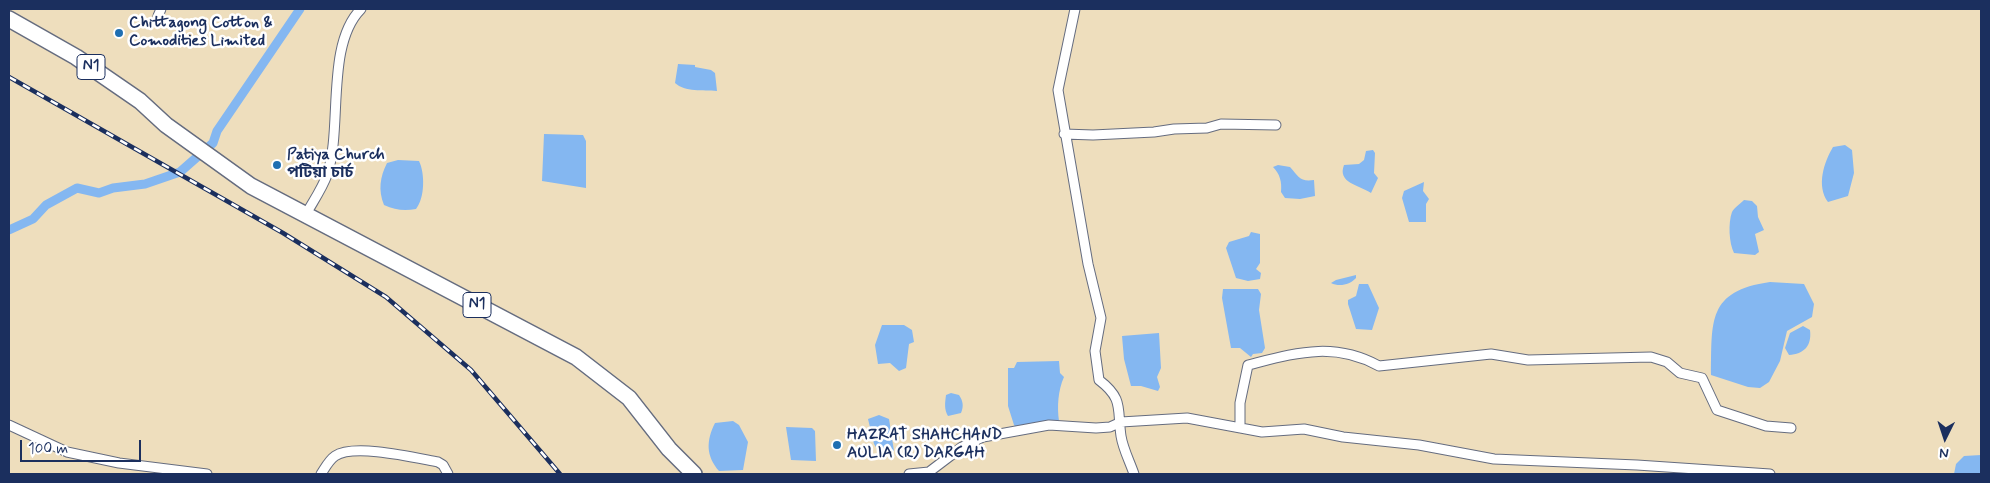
<!DOCTYPE html>
<html>
<head>
<meta charset="utf-8">
<style>
	body { margin:0 }
	#map { position:relative; width:1990px; height:483px; overflow:hidden; background:#eedebd; font-family:Mynerve,sans-serif }
	canvas { display:block }
	.frame { position:absolute; inset:0; border:10px solid #1b2f5e; pointer-events:none }
	.north { position:absolute; left:1920px; top:413px; width:50px; height:50px; -webkit-text-stroke:4px #fff; paint-order:stroke; rotate:184deg; font-size:14px; font-weight:700; line-height:20px; text-align:center; color:#1b2f5e }
	.north::after { content:''; display:block; margin:auto; width:18px; height:22px; background:#1b2f5e; clip-path:polygon(50% 0,100% 100%,50% 72%,0 100%) }
	.scale { position:absolute; left:20px; top:440px; width:121px; height:22px; box-sizing:border-box; border:2px solid #1b2f5e; border-top:0; padding-left:6px; font-size:15px; line-height:18px; white-space:nowrap; color:#1b2f5e; -webkit-text-stroke:4px #fff; paint-order:stroke }
</style>
</head>
<body>
<div id="map">
<canvas width="1990" height="483"></canvas>
<div class="frame"></div>
<div class="north">N</div>
<div class="scale">100 m</div>
</div>
<script>
const ctx = document.querySelector('canvas').getContext('2d');
ctx.lineJoin = 'round';
function fillPath(path, color) { ctx.fillStyle = color; ctx.fill(path, 'evenodd'); }
function strokePath(path, color, width, dash) { ctx.strokeStyle = color; ctx.lineWidth = width; ctx.lineCap = dash ? 'butt' : 'round'; ctx.setLineDash(dash || []); ctx.stroke(path); }
function label(font, color, halo, rows, align = 'center') {
  ctx.font = font + ' Mynerve,"Noto Sans Bengali",sans-serif'; ctx.lineWidth = 5; ctx.setLineDash([]); ctx.textBaseline = 'middle'; ctx.strokeStyle = halo; ctx.fillStyle = color; for (const [text, x, y, turn = 0] of rows) {
    ctx.save(); ctx.translate(x, y); ctx.rotate((+turn || 0) * Math.PI / 180); ctx.textAlign = isNaN(turn) ? turn : align; if (halo) ctx.strokeText(text, 0, 0); ctx.fillText(text, 0, 0); ctx.restore();
  }
}
fillPath(new Path2D(`
	M678 64 695 65V67L711 70 715 73 717 91C703 90 685 92 675 83Z
	M544 134 583 135 586 141V188L542 181Z
	M1845 145 1852 150 1854 173 1848 196 1828 202C1816 186 1824 162 1833 147Z
	M1373 150 1375 153 1374 173 1378 178 1371 193C1359 185 1337 183 1344 165L1359 164 1364 160 1366 151Z
	M398 160 419 161C425 173 425 198 416 209 404 211 395 210 384 205 378 190 380 177 387 163Z
	M1278 165 1290 167C1299 177 1300 182 1314 180L1315 196 1300 199 1285 198 1281 192C1282 182 1280 174 1273 167Z
	M1424 182 1423 191 1429 199 1426 204V222H1409L1402 198 1404 191Z
	M1744 200 1752 201 1757 206 1758 217 1764 230 1755 234 1759 252 1755 255 1734 253C1729 243 1728 223 1732 212 1734 208 1740 204 1744 200Z
	M1251 232 1260 234V263L1256 269 1261 273 1260 279 1248 281 1236 278 1226 248 1229 242 1249 236Z
	M1356 275V278C1350 285 1339 287 1331 283L1336 280Z
	M1770 282 1804 284 1814 304 1812 317 1787 331 1780 361 1769 382 1760 388 1748 387 1711 375C1712 321 1707 291 1770 282Z
	M1359 284H1368L1379 308 1372 330 1356 329 1348 304V300L1356 296Z
	M1223 289H1258L1261 294 1259 310 1265 348 1262 353 1253 354 1251 357 1240 348H1231L1222 298Z
	M882 325H904L912 330 914 342 909 344 906 368 899 371 890 363 878 364 875 345Z
	M1803 326 1810 330C1812 346 1804 354 1789 355L1785 348 1790 333Z
	M1159 333 1161 368 1157 377 1160 387 1158 391 1141 386H1131L1124 359 1122 336Z
	M1059 361 1060 373 1064 377C1058 390 1057 407 1059 421L1016 427 1014 425 1008 406V368H1014L1017 362Z
	M951 393 959 395C963 401 964 406 961 413L948 416C944 409 945 403 946 395Z
	M879 415 889 419 894 451 881 455 874 444 868 419Z
	M733 421 739 425 748 442 743 470 719 471C706 456 706 441 715 423Z
	M786 427 812 428 815 431 816 461 791 460Z
	M1981 455V474H1954L1956 464 1964 456Z`), '#84b7f1');
strokePath(new Path2D(`
	M9 230 33 219 46 205 77 188 99 193 113 188 145 184 180 172 213 143 217 131 300 9`), '#84b7f1', 9);
const minor = new Path2D(`
	M1075 9 1058 90 1088 264 1101 318 1095 351 1099 380C1124 399 1117 409 1121 436 1123 449 1130 462 1134 474
	M158 16 161 9
	M1064 134 1093 135 1154 132 1174 129 1207 128 1221 124 1276 125
	M305 216C312 203 322 189 327 175 343 129 325 45 361 9
	M9 425 67 452 119 463 207 474
	M1240 428V403L1248 365C1296 353 1333 341 1379 366L1491 354 1528 360 1651 357 1667 362 1680 373 1702 378 1717 410 1766 426 1791 428
	M321 474C325 468 329 460 335 456 354 443 416 458 438 462L443 465 448 474
	M909 474 929 472 962 447 983 437 1049 425 1096 428 1110 427 1121 422 1187 418 1262 432 1304 429 1343 437 1419 445 1494 459 1637 465 1770 474`);
const trunk = new Path2D(`
	M9 19 76 57 140 101 166 125 251 186 576 357 629 398 669 449 694 474`);
strokePath(minor, '#656c7f', 11);
strokePath(trunk, '#656c7f', 18);
strokePath(minor, '#fff', 9);
strokePath(trunk, '#fff', 15);
const rail = new Path2D(`
	M9 77 283 233 386 297 471 370 560 474`);
strokePath(rail, '#1b2f5e', 4.5);
strokePath(rail, '#fff', 2.5, [8]);
for (const [x, y, r, color] of [
	[119,33,5,"#1f6fb2"],
	[277,165,5,"#1f6fb2"],
	[837,445,5,"#1f6fb2"]
]) { const dot = new Path2D(); dot.arc(x, y, r, 0, 2 * Math.PI); ctx.fillStyle = color; ctx.fill(dot); strokePath(dot, '#fff', 2); }
for (const [x, y, w] of [
	[91,67,28],
	[477,305,28]
]) { const box = new Path2D(); box.roundRect(x - w / 2, y - 12.5, w, 25, 4); ctx.fillStyle = '#fff'; ctx.fill(box); strokePath(box, '#1b2f5e', 1); }
label('bold 15px', '#1b2f5e', null, [
	["N1",91,67],
	["N1",477,305]
]);
label('bold 16px', '#1b2f5e', '#fff', [
	["Chittagong Cotton &",129,24],
	["Comodities Limited",129,42],
	["Patiya Church",287,156],
	["পটিয়া চার্চ",287,174],
	["HAZRAT SHAHCHAND",847,436],
	["AULIA (R) DARGAH",847,454]
], 'left');
</script>
</body>
</html>
